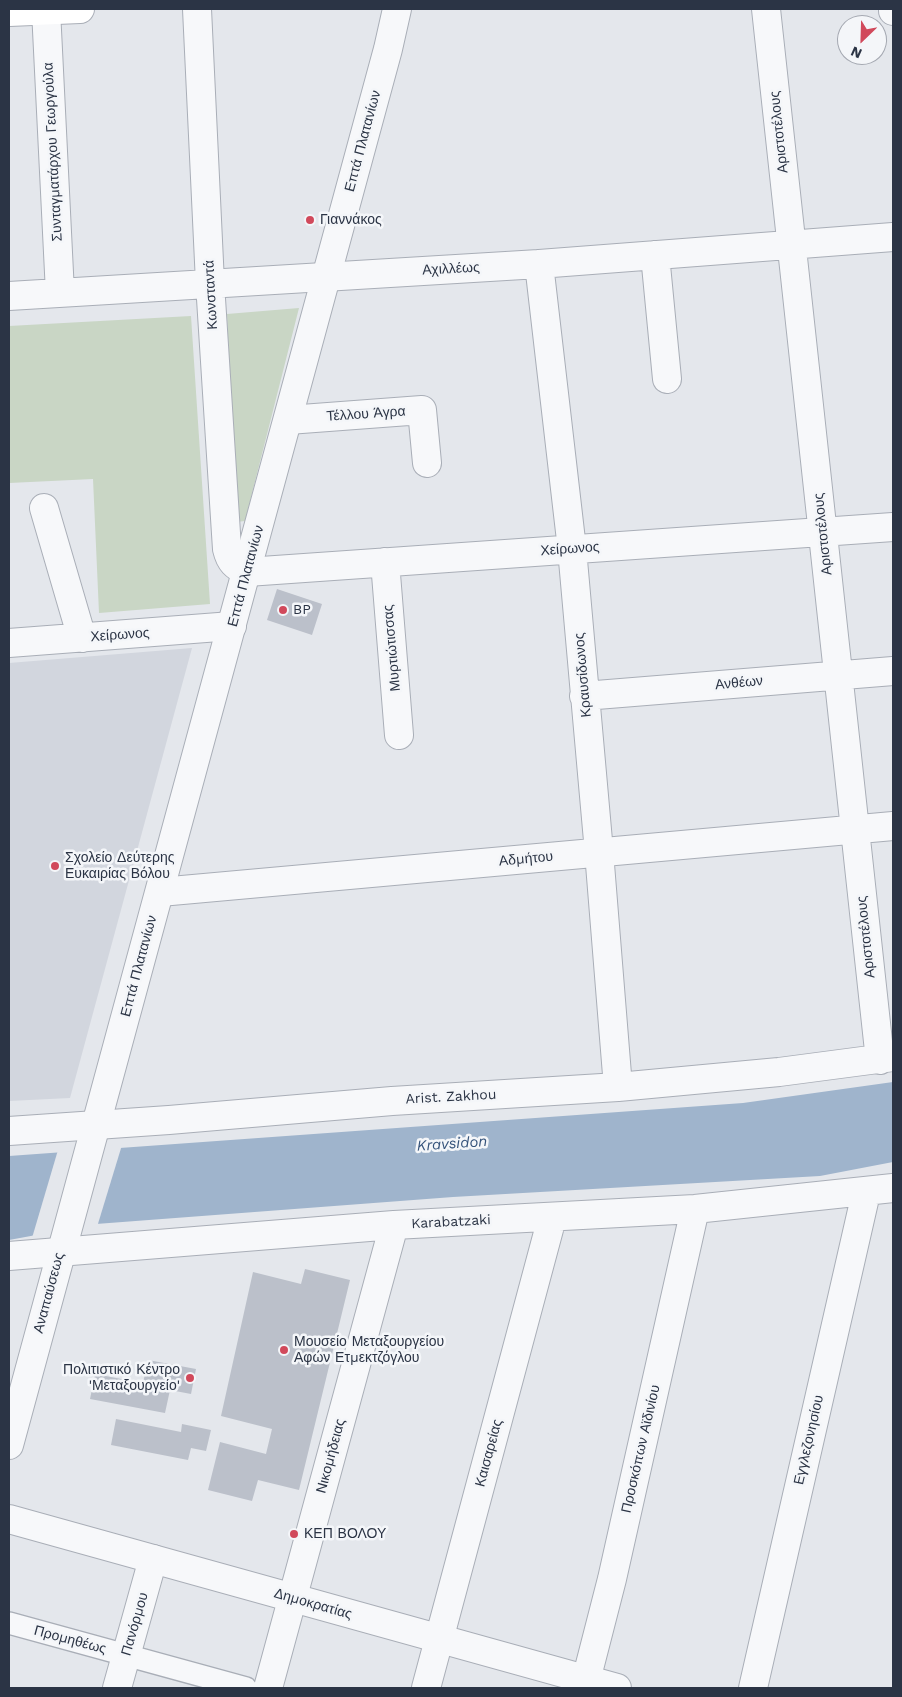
<!DOCTYPE html>
<html>
<head>
<meta charset="utf-8">
<style>
	body { margin:0 }
	#map { position:relative; width:902px; height:1697px; overflow:hidden; background:#e4e7ec; font-family:"Work Sans",sans-serif }
	canvas { display:block }
	.frame { position:absolute; inset:0; border:10px solid #2b3445; pointer-events:none }
	.north { position:absolute; left:837px; top:15px; width:50px; height:50px; box-sizing:border-box; background:#f4f6f9; border:1px solid #a4a8b1; border-radius:50%; rotate:204deg; font-size:14px; font-weight:700; line-height:20px; text-align:center; color:#2b3445 }
	.north::after { content:''; display:block; margin:auto; width:18px; height:22px; background:#d1495b; clip-path:polygon(50% 0,100% 100%,50% 72%,0 100%) }
</style>
</head>
<body>
<div id="map">
<canvas width="902" height="1697"></canvas>
<div class="frame"></div>
<div class="north">N</div>
</div>
<script>
const ctx = document.querySelector('canvas').getContext('2d');
ctx.lineJoin = 'round';
function fillPath(path, color) { ctx.fillStyle = color; ctx.fill(path, 'evenodd'); }
function strokePath(path, color, width, dash) { ctx.strokeStyle = color; ctx.lineWidth = width; ctx.lineCap = dash ? 'butt' : 'round'; ctx.setLineDash(dash || []); ctx.stroke(path); }
function label(font, color, halo, rows, align = 'center') {
  ctx.font = font + ' "Work Sans",sans-serif'; ctx.lineWidth = 5; ctx.setLineDash([]); ctx.textBaseline = 'middle'; ctx.strokeStyle = halo; ctx.fillStyle = color; for (const [text, x, y, turn = 0] of rows) {
    ctx.save(); ctx.translate(x, y); ctx.rotate((+turn || 0) * Math.PI / 180); ctx.textAlign = isNaN(turn) ? turn : align; if (halo) ctx.strokeText(text, 0, 0); ctx.fillText(text, 0, 0); ctx.restore();
  }
}
fillPath(new Path2D(`
	M192 648 70 1098 9 1101V663Z`), '#d2d6de');
fillPath(new Path2D(`
	M299 308 245 521 236 522 227 314Z
	M191 316 210 604 99 613 93 479 9 483V326Z`), '#c9d6c5');
fillPath(new Path2D(`
	M893 1082V1162L820 1176 453 1197 96 1224 9 1240V1156L743 1103Z`), '#9fb4cc');
fillPath(new Path2D(`
	M122 1145 97 1227 32 1238 58 1150Z`), '#e4e7ec');
fillPath(new Path2D(`
	M277 589 322 604 312 635 267 620Z
	M305 1269 350 1280 299 1490 258 1480 252 1501 208 1490 220 1442 266 1454 272 1429 221 1416 253 1272 301 1284Z
	M148 1360 196 1369 191 1394 170 1390 165 1413 90 1399 95 1374 143 1383Z
	M116 1419 181 1432 182 1424 211 1430 206 1451 191 1448 188 1460 111 1445Z`), '#bbc0ca');
const pedestrian = new Path2D(`
	M9 1623 246 1688`);
const minor = new Path2D(`
	M197 9 210 283 227 549C230 562 235 566 247 572L893 527
	M766 9 880 1060
	M893 9V11
	M46 10 60 293
	M655 255 667 379
	M539 264 572 549 599 852 618 1087
	M9 296 539 264 893 237
	M288 420 422 410 427 463
	M44 508 82 638
	M385 562 399 735
	M9 643 232 626
	M584 696 893 671
	M160 892 893 826
	M9 1131 169 1120 392 1101 618 1087 779 1072 893 1057
	M9 1256 394 1225 695 1209 893 1188
	M117 1688 153 1559
	M268 1688 394 1225
	M426 1688 552 1218
	M584 1688 612 1579 695 1209
	M753 1688 866 1193`);
const tertiary = new Path2D(`
	M9 1445 388 49 397 9
	M9 1519 617 1688`);
const secondary = new Path2D(`
	M9 12 80 9`);
strokePath(pedestrian, '#a9aeb7', 24);
strokePath(minor, '#a9aeb7', 30);
strokePath(tertiary, '#a9aeb7', 30);
strokePath(secondary, '#a9aeb7', 30);
strokePath(pedestrian, '#f7f8fa', 21);
strokePath(minor, '#f7f8fa', 28);
strokePath(tertiary, '#f7f8fa', 28);
strokePath(secondary, '#fff', 28);
for (const [x, y, r, color] of [
	[310,220,5,"#d1495b"],
	[283,610,5,"#d1495b"],
	[55,866,5,"#d1495b"],
	[284,1350,5,"#d1495b"],
	[190,1378,5,"#d1495b"],
	[294,1534,5,"#d1495b"]
]) { const dot = new Path2D(); dot.arc(x, y, r, 0, 2 * Math.PI); ctx.fillStyle = color; ctx.fill(dot); strokePath(dot, '#f4f6f9', 2); }
label('14px', '#2b3445', '#f4f6f9', [
	["Αριστοτέλους",779,132,-96],
	["Επτά Πλατανίων",363,141,-75],
	["Συνταγματάρχου Γεωργούλα",53,152,-93],
	["Αχιλλέως",451,269,-3],
	["Κωνσταντά",211,295,-93],
	["Τέλλου Άγρα",366,414,-4],
	["Αριστοτέλους",823,534,-96],
	["Χείρωνος",570,549,-4],
	["Επτά Πλατανίων",246,576,-75],
	["Χείρωνος",120,635,-4],
	["Μυρτιώτισσας",392,648,-95],
	["Κραυσίδωνος",583,675,-95],
	["Ανθέων",739,683,-5],
	["Αδμήτου",526,859,-5],
	["Αριστοτέλους",866,937,-96],
	["Επτά Πλατανίων",139,966,-75],
	["Arist. Zakhou",451,1097,-3],
	["Karabatzaki",451,1222,-3],
	["Αναπαύσεως",49,1293,-75],
	["Εγγλεζονησίου",809,1440,-77],
	["Προσκόπων Αϊδινίου",641,1449,-77],
	["Καισαρείας",489,1453,-75],
	["Νικομήδειας",331,1456,-75],
	["Δημοκρατίας",313,1604,16],
	["Πανόρμου",135,1624,-74],
	["Προμηθέως",70,1640,15]
]);
label('14px', '#2b3445', '#f4f6f9', [
	["Γιαννάκος",320,220],
	["BP",293,610],
	["Σχολείο Δεύτερης",65,858],
	["Ευκαιρίας Βόλου",65,874],
	["Μουσείο Μεταξουργείου",294,1342],
	["Αφών Ετμεκτζόγλου",294,1358],
	["Πολιτιστικό Κέντρο",180,1370,"right"],
	["'Μεταξουργείο'",180,1386,"right"],
	["ΚΕΠ ΒΟΛΟΥ",304,1534]
], 'left');
label('italic 15px', '#34527a', '#f4f6f9', [
	["Kravsidon",452,1144,-4]
]);
</script>
</body>
</html>
